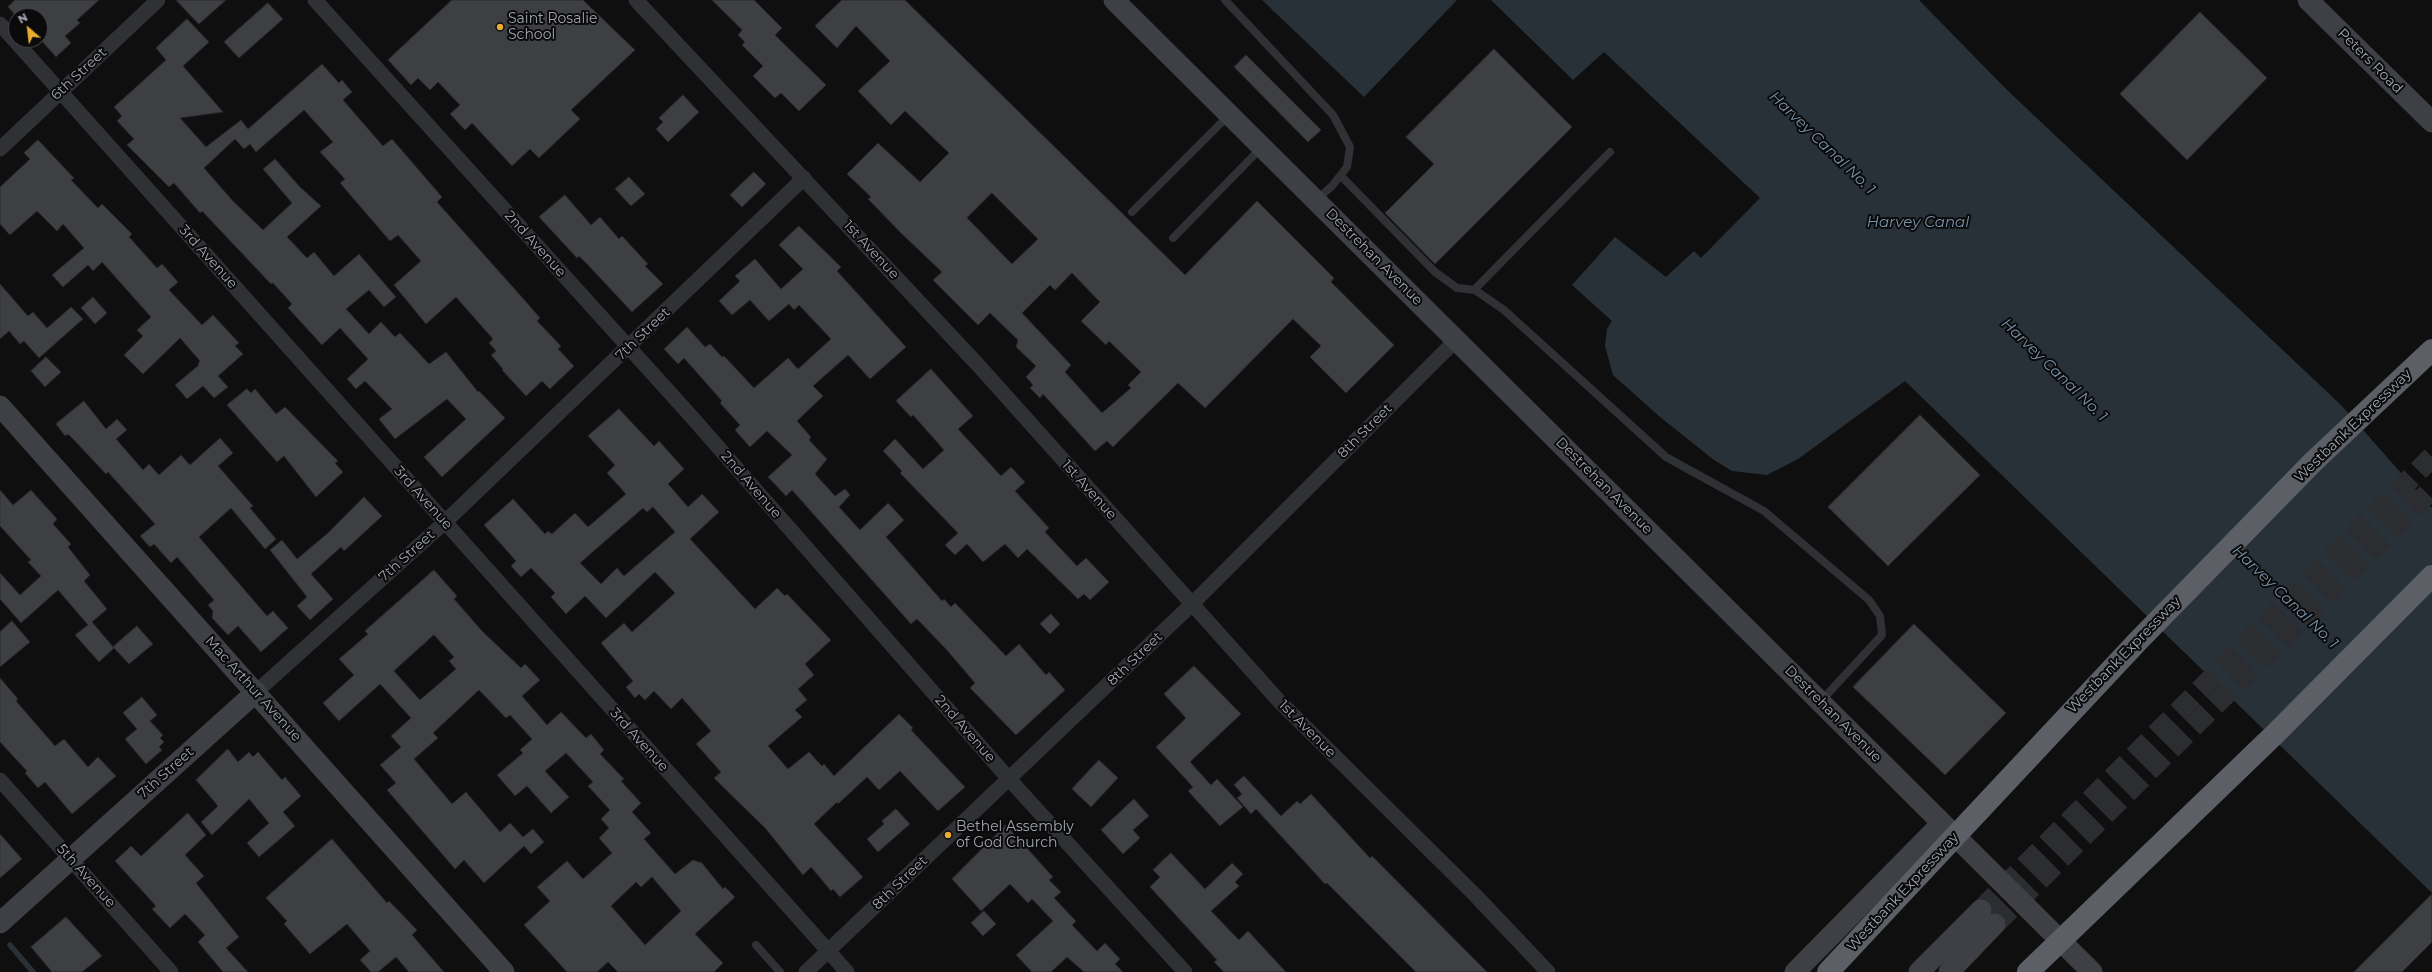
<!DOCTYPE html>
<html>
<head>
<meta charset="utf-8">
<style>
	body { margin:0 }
	#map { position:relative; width:2432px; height:972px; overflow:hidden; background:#0f0f10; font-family:Montserrat,sans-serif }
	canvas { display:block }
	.north { position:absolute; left:8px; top:8px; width:40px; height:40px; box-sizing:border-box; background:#0a0a0b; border:1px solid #46484d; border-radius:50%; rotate:332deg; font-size:11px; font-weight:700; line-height:16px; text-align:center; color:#a1a5b0 }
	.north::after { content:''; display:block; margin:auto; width:14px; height:18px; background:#e7ad30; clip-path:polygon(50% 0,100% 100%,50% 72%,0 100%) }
</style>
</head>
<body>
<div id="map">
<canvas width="2432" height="972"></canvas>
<div class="north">N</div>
</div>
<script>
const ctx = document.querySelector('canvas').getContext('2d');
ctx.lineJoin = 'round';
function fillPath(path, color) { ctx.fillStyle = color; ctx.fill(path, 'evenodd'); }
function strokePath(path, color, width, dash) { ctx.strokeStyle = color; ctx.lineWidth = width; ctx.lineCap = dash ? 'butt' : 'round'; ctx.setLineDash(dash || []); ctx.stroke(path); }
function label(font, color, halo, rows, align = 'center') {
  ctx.font = font + ' Montserrat,sans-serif'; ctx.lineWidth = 4; ctx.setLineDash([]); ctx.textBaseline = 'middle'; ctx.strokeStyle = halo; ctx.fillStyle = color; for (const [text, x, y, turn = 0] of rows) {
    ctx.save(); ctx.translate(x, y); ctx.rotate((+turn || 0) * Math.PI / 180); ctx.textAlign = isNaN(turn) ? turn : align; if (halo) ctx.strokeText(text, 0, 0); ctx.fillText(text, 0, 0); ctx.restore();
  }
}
fillPath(new Path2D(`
	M1262 0H1457L1364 97Z
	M1491 0H1919L2006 89 2341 405 2432 508V893L1905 381 1798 459 1767 475 1732 471 1714 460 1660 417 1613 375 1605 346 1607 329 1612 321 1572 285 1615 237 1666 277 1694 251 1701 258 1760 198 1604 52 1573 80Z`), '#293138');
strokePath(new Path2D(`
	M10 945 33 972`), '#293138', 5.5);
const building = new Path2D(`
	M15 0H99L77 20 80 23 65 36 71 43 56 57 40 39V16H16L8 7Z
	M176 0H226L199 24Z
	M452 0H583L635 50 571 110 580 119 539 158 530 149 512 166 472 123 465 130 450 114 460 105 438 82 430 90 418 78 411 85 388 60Z
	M712 0H754L782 28 775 35 826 85 799 111 781 93 775 98 753 76 763 66 742 45 745 42 738 35 742 30Z
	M842 0H905L1185 275 1257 201 1334 278 1331 282 1394 345 1346 393 1310 357 1321 346 1293 319 1205 408 1178 383 1113 447 1107 441 1095 451 1043 394 1040 398 1030 388 1033 385 1026 377 1036 366 1016 347 1018 340 990 313 978 325 933 280 942 272 901 233 868 199 871 197 847 174 878 143 920 182 949 153 905 111 891 125 858 91 890 61 856 26 837 48 815 26ZM992 193 1038 239 1012 264 967 218ZM1072 273 1100 302 1081 321 1106 345 1109 341 1141 372 1128 385 1131 388 1102 413 1065 372 1071 365 1022 313 1050 285 1055 290Z
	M268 3 283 19 239 58 224 42Z
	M2200 12 2267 78 2187 160 2120 94Z
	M187 19 209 42 183 66 223 112 180 118 206 147 241 120 248 129 322 64 339 83 342 80 352 92 343 100 383 146 392 139 442 197 437 202 528 304 540 318 537 321 561 346 558 349 574 366 550 389 542 381 526 396 502 370 503 369 491 355 496 351 489 343 493 339 456 297 426 324 394 285 421 261 398 235 390 241 340 183 345 179 320 152 333 142 304 110 256 152 250 144 244 149 235 139 204 168 232 200 263 230 292 203 263 169 275 159 300 187 321 206 287 237 307 258 314 252 334 276 359 254 396 297 384 307 369 290 346 309 369 334 381 322 395 337 400 333 429 364 446 352 478 392 479 391 505 418 442 477 424 457 466 419 447 399 395 439 379 419 392 409 365 381 356 389 347 379 368 359 340 328 322 345 288 308 292 304 273 283 271 284 202 211 200 213 174 183 169 187 127 145 134 139 117 121 122 116 114 107 166 60 156 48Z
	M1494 49 1572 127 1435 264 1385 213 1434 164 1406 137Z
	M1246 55 1321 130 1308 142 1234 67Z
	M683 95 699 112 668 142 656 129 663 122 659 118Z
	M38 140 74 178 71 180 98 208 102 204 132 234 129 237 157 268 162 264 178 282 169 290 202 325 213 315 239 343 235 346 243 354 218 376 228 387 214 398 203 386 187 399 175 385 199 365 198 364 200 361 180 338 143 374 124 355 143 336 137 330 151 317 102 262 93 271 88 265 63 287 52 275 84 248 63 224 57 231 37 211 10 235 0 224V187L30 159 24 153Z
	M754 172 766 184 742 207 730 195Z
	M629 177 645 194 631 206 615 189Z
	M565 195 591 225 600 217 619 239 622 236 648 264 645 266 663 284 632 312 587 264 579 256 577 258 539 217Z
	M799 226 841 267 837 271 906 347 870 379 848 355 813 386 823 396 797 421 811 437 809 440 827 459 815 474 835 496 845 489 850 495 839 507 860 530 888 503 904 520 886 537 942 601 944 599 951 607 955 603 1006 656 1019 644 1046 675 1049 672 1065 690 1016 735 970 688 975 683 946 649 917 619 911 624 792 490 786 496 768 477 792 455 767 431 750 447 735 430 740 425 720 403 722 401 684 358 678 364 664 349 687 327 705 347 710 344 722 357 724 356 754 388 788 358 798 369 831 339 799 305 794 310 789 304 769 321 750 300 732 315 719 301 740 281 735 276 755 259 781 289 803 269 779 245Z
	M0 284 28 316 33 312 47 328 71 307 83 319 39 358 24 341 20 344 9 331 0 339Z
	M93 297 107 313 95 324 81 308Z
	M46 357 61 372 45 387 31 371Z
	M931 369 973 416 958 429 1001 476 1011 467 1025 482 1015 491 1049 528 1045 532 1077 566 1086 558 1109 582 1090 600 1084 594 1078 599 1027 549 1018 558 1005 544 983 562 967 544 955 555 945 545 958 533 900 473 902 471 883 451 895 439 923 469 944 450 913 415 911 417 896 401Z
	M247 389 251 393 255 389 276 414 285 407 338 461 335 463 343 472 316 497 284 456 277 462 227 405Z
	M84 401 106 429 117 419 127 430 116 439 143 470 149 464 159 475 181 455 190 465 220 438 233 453 218 466 253 506 250 508 276 539 265 549 231 508 199 537 267 616 273 611 288 628 261 652 238 626 228 635 212 618 213 611 208 605 214 600 177 557 171 563 154 544 150 547 140 536 155 524 108 472 106 474 73 439 68 434 65 436 56 424Z
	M619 409 654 446 659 441 684 469 668 484 688 507 702 494 719 512 690 539 755 609 777 588 785 596 787 594 831 640 805 664 814 675 798 689 807 700 795 710 802 717 768 746 788 769 809 752 822 766 824 764 834 776 899 714 913 728 911 730 965 787 938 811 900 771 879 790 867 777 838 804 837 802 814 824 863 877 840 897 833 889 831 891 811 867 803 875 766 829 714 778 721 772 696 744 711 731 682 698 671 709 654 691 645 700 639 694 635 698 626 687 633 681 601 643 624 623 632 632 675 593 655 572 606 618 585 596 566 614 551 597 555 593 531 568 521 577 511 566 516 561 484 525 513 499 545 534 548 531 552 534 575 513 588 527 626 494 607 473 615 465 588 436ZM653 507 675 532 624 576 617 568 601 584 580 563 643 508 647 512Z
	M1920 415 1980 475 1888 566 1828 507Z
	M0 490 13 505 31 490 57 519 53 524 71 544 68 547 90 575 84 581 107 609 92 622 114 648 99 662 75 635 88 625 58 590 21 623 0 599V573L20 595 41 576 28 562 31 560 0 526Z
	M364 497 382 516 344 551 341 547 311 574 333 599 310 620 297 606 307 597 270 550 282 540 297 559 328 533Z
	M434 570 457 596 454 599 482 631 521 668 525 664 540 680 522 696 547 725 561 712 586 738 591 734 604 750 600 754 624 779 621 781 641 803 632 812 651 833 644 839 675 874 693 860 702 863 723 889 725 887 735 897 695 934 723 963 714 972H618L608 962 597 972H567L524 925 550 901 537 887 567 861 583 879 612 853 599 838 609 828 601 819 610 810 588 786 593 782 566 753 545 771 569 797 551 813 527 786 515 796 497 775 523 753 520 750 532 739 510 715 506 718 479 690 433 733 438 738 414 759 452 804 466 792 500 832 510 823 523 837 533 829 544 842 531 854 524 846 484 883 464 860 455 869 387 790 396 783 380 765 401 747 391 736 411 718 380 684 339 721 323 703 354 675 339 659 368 634 365 631ZM434 635 454 657 449 661 456 669 420 700 394 671ZM652 877 681 911 645 945 611 906 636 882 641 887Z
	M1051 614 1060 624 1050 634 1040 624Z
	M12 621 30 642 0 667V632Z
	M1914 624 2006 713 1945 775 1853 687Z
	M137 626 153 644 129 664 113 647Z
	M1194 666 1241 714 1190 762 1211 785 1217 779 1243 807 1220 826 1188 791 1193 787 1156 747 1186 718 1164 694Z
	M0 678 18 699 16 701 55 746 64 739 88 767 98 757 116 776 72 814 45 782 38 788 25 773 27 771 0 742Z
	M142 697 157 715 150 721 163 735 160 738 164 742 159 747 162 750 146 764 125 739 137 729 123 713Z
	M228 749 238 762 249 752 253 757 258 752 282 780 285 777 301 796 283 812 295 826 259 857 247 843 269 823 249 799 212 835 201 822 218 806 196 780Z
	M1099 760 1118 778 1091 807 1072 789Z
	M1244 776 1281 816 1297 801 1300 804 1311 794 1370 858 1372 856 1487 972H1416L1327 883 1325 884 1256 809 1251 814 1237 798 1242 794 1234 785Z
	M1134 799 1149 816 1133 830 1140 838 1123 854 1101 830Z
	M896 809 910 824 878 852 867 839 884 824 882 821Z
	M188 813 206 835 185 855 204 876 196 883 239 937 226 948 248 972H223L198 942 205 935 185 914 170 928 152 909 156 906 115 861 131 846 141 856Z
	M1006 825 1053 877 1049 880 1061 892 1054 898 1076 921 1072 925 1097 951 1105 943 1120 959 1115 964 1123 972H1084L1067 957 1051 972H1032L1016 955 1053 921 1032 899 1028 903 1010 884 981 911 952 879Z
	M0 834 22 859 0 878Z
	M332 839 387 903 389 901 417 930 412 935 444 972H409L396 957 378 972H371L360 960 370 951 347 924 310 954 284 924 287 921 266 898Z
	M1171 853 1205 889 1232 863 1243 874 1235 882 1239 886 1211 911 1239 940 1248 931 1286 972H1224L1214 962 1217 960 1150 887 1160 877 1153 870Z
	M2432 894V942L2402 972H2354Z
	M984 911 996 924 983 936 971 923Z
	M66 917 102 956 82 972H52L31 947Z`);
fillPath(building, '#3e3f43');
strokePath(building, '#29292c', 1);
strokePath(new Path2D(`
	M1981 910 2432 457
	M1995 924 2432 489`), '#2c2d30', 21, [21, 10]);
strokePath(new Path2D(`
	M1225 0 1333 115 1350 147 1347 167 1332 186 1316 200
	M1341 176 1435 272 1457 288 1475 290 1504 310 1666 457 1764 511 1869 600 1880 616 1882 635 1821 701
	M1132 212 1229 115
	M1173 238 1262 147
	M1474 290 1610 152
	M756 945 780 972`), '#303135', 8);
strokePath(new Path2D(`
	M315 0 690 415 1009 779 1185 972
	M636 0 979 366 1279 701 1476 896 1548 972
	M0 24 847 972
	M0 149 158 0
	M256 692 445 522 804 178
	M0 780 171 972
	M806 972 1191 605 1457 339`), '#303135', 15);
strokePath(new Path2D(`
	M1114 0 2092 972
	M2308 0 2432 122
	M0 406 504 972
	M0 923 256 692
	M1795 972 1942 823
	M1919 972 1981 910
	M1949 972 1995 924`), '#3e4045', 21);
strokePath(new Path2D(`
	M1828 972 2138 641 2313 462 2432 350
	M2028 972 2275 734 2432 576`), '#5c5f66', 22);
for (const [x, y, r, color] of [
	[500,27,4,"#e7ad30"],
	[948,835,4,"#e7ad30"]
]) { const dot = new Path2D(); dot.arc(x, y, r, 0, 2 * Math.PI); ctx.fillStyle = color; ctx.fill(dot); strokePath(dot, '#0a0a0b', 1.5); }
label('14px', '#a1a5b0', '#0a0a0b', [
	["Saint Rosalie",508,19],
	["School",508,35],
	["Bethel Assembly",956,827],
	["of God Church",956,843]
], 'left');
label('14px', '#a1a5b0', '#0a0a0b', [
	["Peters Road",2370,61,45],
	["6th Street",79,74,-43],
	["2nd Avenue",535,244,48],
	["1st Avenue",871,250,47],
	["3rd Avenue",208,257,48],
	["Destrehan Avenue",1374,257,45],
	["7th Street",643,334,-44],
	["Westbank Expressway",2353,426,-44],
	["8th Street",1365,431,-45],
	["2nd Avenue",751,485,49],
	["Destrehan Avenue",1604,486,45],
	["1st Avenue",1089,490,48],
	["3rd Avenue",423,498,48],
	["7th Street",407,556,-42],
	["Westbank Expressway",2124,655,-46],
	["8th Street",1135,659,-44],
	["Mac Arthur Avenue",253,689,48],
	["Destrehan Avenue",1833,714,45],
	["2nd Avenue",965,729,49],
	["1st Avenue",1307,729,45],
	["3rd Avenue",639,740,48],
	["7th Street",166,773,-42],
	["5th Avenue",86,876,48],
	["8th Street",900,883,-44],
	["Westbank Expressway",1903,892,-47]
]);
label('italic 15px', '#7892ab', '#0a0a0b', [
	["Harvey Canal No. 1",1822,143,44],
	["Harvey Canal",1918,223],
	["Harvey Canal No. 1",2054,370,44],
	["Harvey Canal No. 1",2285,597,44]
]);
</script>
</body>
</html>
